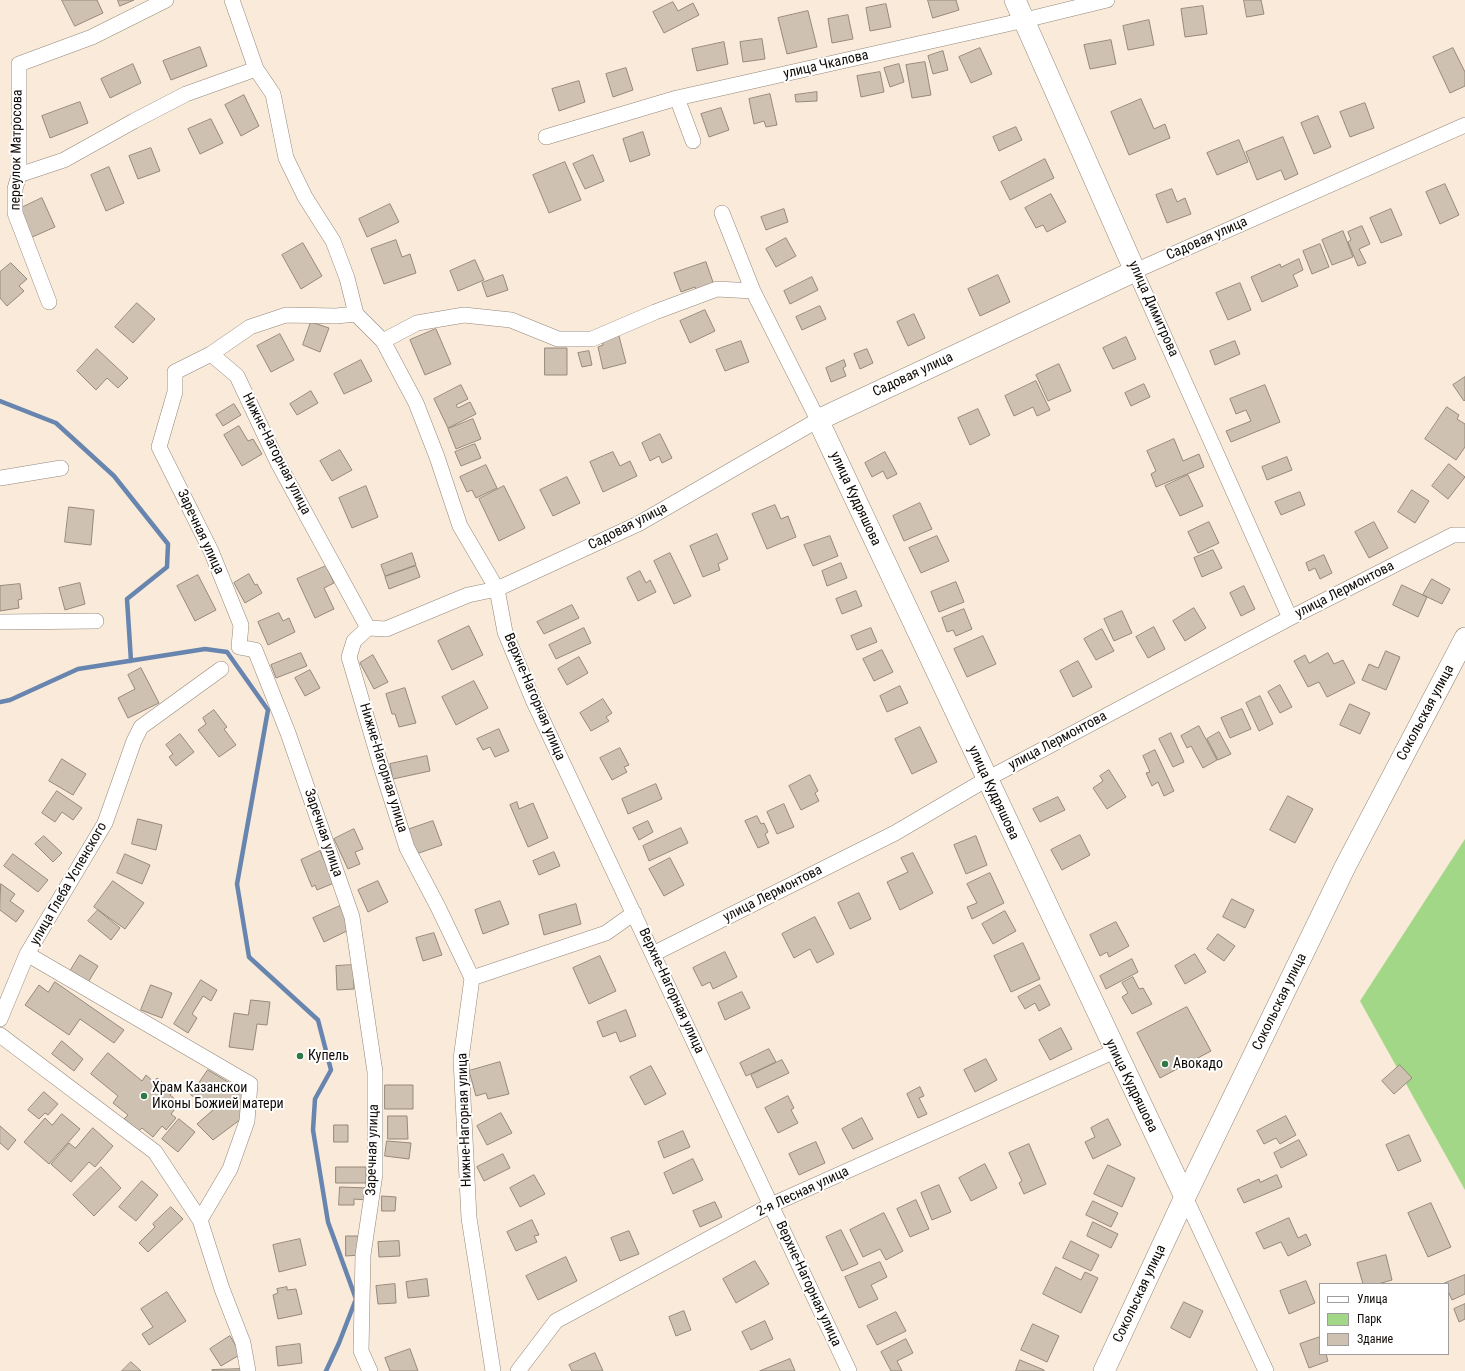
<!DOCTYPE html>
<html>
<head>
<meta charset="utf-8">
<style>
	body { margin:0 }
	#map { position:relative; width:1465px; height:1371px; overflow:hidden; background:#f9eada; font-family:"Roboto Condensed",sans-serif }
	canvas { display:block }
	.legend { position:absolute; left:1319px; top:1283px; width:130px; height:72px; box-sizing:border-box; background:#fff; border:1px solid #9f9d9b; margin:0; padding:5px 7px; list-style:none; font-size:12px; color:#0f0a06 }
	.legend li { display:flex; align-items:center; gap:8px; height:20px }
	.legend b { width:20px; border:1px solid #9f9d9b }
</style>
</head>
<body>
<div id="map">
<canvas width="1465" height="1371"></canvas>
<ul class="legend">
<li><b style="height:5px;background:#fff"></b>Улица</li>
<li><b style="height:11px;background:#a2d787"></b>Парк</li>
<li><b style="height:11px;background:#cfc1b2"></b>Здание</li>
</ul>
</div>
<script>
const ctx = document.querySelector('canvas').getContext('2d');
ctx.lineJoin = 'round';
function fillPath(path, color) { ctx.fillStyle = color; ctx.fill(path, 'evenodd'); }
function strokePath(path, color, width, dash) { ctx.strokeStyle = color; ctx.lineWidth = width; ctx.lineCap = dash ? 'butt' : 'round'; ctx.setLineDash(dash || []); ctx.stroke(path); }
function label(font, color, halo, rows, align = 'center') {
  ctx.font = font + ' "Roboto Condensed",sans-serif'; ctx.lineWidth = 4; ctx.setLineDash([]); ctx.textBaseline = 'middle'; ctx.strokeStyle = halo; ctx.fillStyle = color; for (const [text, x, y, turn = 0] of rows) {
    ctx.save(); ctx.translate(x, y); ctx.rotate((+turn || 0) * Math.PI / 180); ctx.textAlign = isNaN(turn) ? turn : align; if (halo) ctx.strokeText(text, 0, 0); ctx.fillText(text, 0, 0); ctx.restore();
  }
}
fillPath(new Path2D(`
	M1465 839V1190L1360 1001Z`), '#a2d787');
strokePath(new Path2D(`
	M0 401 56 423 114 476 168 544 167 567 127 599 131 661
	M0 702 10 700 78 669 205 649 227 652 268 710 237 884 249 957 318 1020 331 1070 315 1099 313 1130 328 1222 356 1299 339 1343 326 1371`), '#6785ae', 4.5);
const building = new Path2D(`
	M62 0H97L103 13 75 26Z
	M118 0H134L120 6Z
	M928 0H956L959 10 933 18Z
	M1244 0H1261L1264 14 1247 17Z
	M673 2 678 11 693 3 699 15 664 33 653 12Z
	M886 4 891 27 870 31 866 8Z
	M1203 6 1207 34 1185 37 1181 9Z
	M808 11 817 47 787 54 778 18Z
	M848 15 853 39 832 43 828 19Z
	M1149 20 1154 45 1128 50 1123 26Z
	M762 39 765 59 743 62 740 42Z
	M1111 40 1116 64 1090 69 1084 45Z
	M724 42 728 64 697 71 692 49Z
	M200 47 207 66 171 80 163 61Z
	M980 48 992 74 971 83 959 57Z
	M1453 48 1465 72V86L1450 93 1433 57Z
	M943 51 948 70 933 74 928 56Z
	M925 62 931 95 912 98 906 65Z
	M133 64 141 83 110 98 101 79Z
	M899 64 904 82 890 87 884 68Z
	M626 68 633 90 613 97 606 74Z
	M880 72 884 92 861 97 857 76Z
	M579 81 585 102 559 111 552 89Z
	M817 92V101L796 102 795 95Z
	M770 94 777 125 766 127 764 121 754 124 749 99Z
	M244 95 259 126 241 136 225 105Z
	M1141 99 1154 129 1165 124 1170 138 1129 155 1111 112Z
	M80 102 88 123 50 138 42 116Z
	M1365 103 1374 128 1350 137 1340 112Z
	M721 108 729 130 709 137 701 114Z
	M1318 116 1331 147 1314 154 1301 123Z
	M211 119 223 143 200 154 188 129Z
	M1016 127 1022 140 999 151 993 137Z
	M643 132 650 155 630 162 623 139Z
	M1283 137 1298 174 1285 180 1281 170 1257 180 1246 152Z
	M1239 140 1248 162 1217 175 1207 153Z
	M151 148 160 171 138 179 129 156Z
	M593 155 604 181 585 189 573 164Z
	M1045 159 1054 178 1010 200 1001 182Z
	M565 162 581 200 549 213 533 175Z
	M109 167 124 203 106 211 91 175Z
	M1445 184 1459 215 1440 224 1426 192Z
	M1172 189 1177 202 1185 198 1191 214 1167 223 1156 195Z
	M1051 194 1066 222 1047 232 1043 225 1036 228 1025 208Z
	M42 198 55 227 30 238 17 210Z
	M390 204 399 222 367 237 359 219Z
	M784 209 788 222 766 230 761 217Z
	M1391 209 1402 235 1381 243 1370 218Z
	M1362 226 1370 244 1359 249 1366 263 1358 266 1348 242 1351 240 1348 232Z
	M1343 231 1353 257 1332 265 1322 240Z
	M786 238 796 256 776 267 766 249Z
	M396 240 402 257 410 254 416 273 384 284 371 249Z
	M303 243 322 276 301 289 282 255Z
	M1320 244 1329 267 1312 274 1303 251Z
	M1299 259 1303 270 1293 275 1298 286 1262 302 1251 277 1280 264 1281 267Z
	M475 260 484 280 458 291 450 271Z
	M706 262 715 288 697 294 695 287 681 292 674 273Z
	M11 263 27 279 19 286 24 291 7 306 0 298V272Z
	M503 275 508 290 487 297 482 283Z
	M998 275 1010 302 980 316 968 289Z
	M812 277 818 290 790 304 784 291Z
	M1240 283 1251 310 1228 320 1216 293Z
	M137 303 155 319 133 343 115 327Z
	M820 306 826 319 802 330 796 317Z
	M705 310 715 331 690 343 680 321Z
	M914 314 925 338 908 346 897 322Z
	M311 322 329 328 320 352 303 345Z
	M436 329 451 364 425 375 410 340Z
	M280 334 294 360 271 372 257 346Z
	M619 336 626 363 603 369 598 347 603 345 602 340Z
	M1126 337 1136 359 1113 369 1103 348Z
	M741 341 749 362 725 371 716 350Z
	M1235 341 1240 354 1215 365 1210 351Z
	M545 348H567V375H545Z
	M97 349 128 378 118 388 107 378 96 390 77 371Z
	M867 349 873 363 860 369 854 354Z
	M589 351 592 365 582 367 578 353Z
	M361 360 372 381 344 394 334 374Z
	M844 360 846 366 843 368 846 376 831 382 826 368Z
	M1059 364 1071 391 1048 401 1036 375Z
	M1465 377V400L1464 401 1453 385Z
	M1036 381 1050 410 1037 416 1033 407 1014 416 1005 396Z
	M1144 384 1150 397 1131 406 1125 393Z
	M461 385 468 399 456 405 458 408 470 402 476 414 448 428 434 399Z
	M1265 385 1280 422 1231 442 1226 431 1251 421 1246 410 1236 414 1230 399Z
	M311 391 318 403 297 415 290 404Z
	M234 404 241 415 223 426 216 415Z
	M1447 407 1459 415 1457 419 1465 424V447L1456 460 1425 439Z
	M978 409 990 435 970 445 958 418Z
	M473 419 481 439 456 449 448 429Z
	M239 426 248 441 253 439 262 454 242 466 224 435Z
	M660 434 672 458 662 463 659 456 650 461 642 443Z
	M1174 439 1183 461 1199 454 1204 467 1156 487 1151 474 1156 471 1147 451Z
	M475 444 481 458 461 466 455 452Z
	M340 450 352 470 332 481 320 461Z
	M613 452 620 466 630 461 637 476 603 492 590 462Z
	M885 452 897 474 887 479 883 471 872 477 865 463Z
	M1287 457 1292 470 1267 480 1262 467Z
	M1449 464 1465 477 1448 499 1432 486Z
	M486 465 497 488 476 498 472 490 467 492 460 477Z
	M1188 475 1203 506 1180 516 1165 486Z
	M567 477 580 503 553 516 540 490Z
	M366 486 378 517 352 528 339 498Z
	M504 486 525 528 499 541 479 499Z
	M1412 490 1429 501 1415 523 1398 512Z
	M1300 492 1305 505 1281 515 1275 502Z
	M920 503 932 529 904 541 893 516Z
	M775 505 781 519 788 516 796 537 767 549 752 514Z
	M69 507 94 510 91 545 65 542Z
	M1209 522 1219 543 1198 553 1188 532Z
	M1374 522 1388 548 1369 558 1355 532Z
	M717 534 728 559 718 564 720 570 703 577 690 546Z
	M830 536 838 556 813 566 804 545Z
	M937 536 949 561 921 573 909 548Z
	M1213 550 1222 568 1202 577 1194 558Z
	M412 553 416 565 385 576 381 565Z
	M670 553 691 596 674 604 654 561Z
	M1324 555 1332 573 1320 579 1315 568 1309 571 1306 563Z
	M841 563 847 578 827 586 822 571Z
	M326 566 334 583 324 588 334 609 315 618 297 579Z
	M416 566 420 577 389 589 385 577Z
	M640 571 646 583 650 580 656 592 638 601 627 578Z
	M249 574 255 585 257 584 262 593 245 603 234 583Z
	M198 575 216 610 195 621 177 586Z
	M1432 579 1450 589 1442 604 1423 595Z
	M956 582 964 602 939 612 931 592Z
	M80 583 85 604 65 610 59 588Z
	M20 584 22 599 18 600 19 608 0 611V586Z
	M1402 585 1427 597 1418 617 1393 605Z
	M1244 586 1255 609 1241 616 1230 593Z
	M856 591 862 606 842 614 836 599Z
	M572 605 579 618 544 634 537 622Z
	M1194 608 1206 628 1185 641 1173 621Z
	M964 609 972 629 956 636 953 630 947 632 942 618Z
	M1122 611 1132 633 1114 641 1104 619Z
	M279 613 283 621 289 618 295 632 268 645 258 622Z
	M469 626 483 655 452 670 438 641Z
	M1154 627 1165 649 1148 658 1136 637Z
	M584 628 591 643 556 659 549 645Z
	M871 628 877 642 857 650 851 636Z
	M1102 629 1114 651 1096 660 1084 639Z
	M983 636 996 664 967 677 954 649Z
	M882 650 893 672 874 681 863 659Z
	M1386 651 1400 657 1386 690 1362 680 1369 664 1378 668Z
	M301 653 307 666 276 678 271 665Z
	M1328 653 1334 664 1343 660 1355 683 1327 697 1319 682 1308 687 1294 661 1305 655 1309 663Z
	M373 655 388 682 374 689 360 663Z
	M579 657 588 673 567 685 558 669Z
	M1078 661 1092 687 1073 697 1060 671Z
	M141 668 159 703 128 718 118 698 135 689 128 675Z
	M310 670 320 688 305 696 295 678Z
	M474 681 488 708 456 725 442 697Z
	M1280 685 1292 707 1280 713 1268 692Z
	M900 686 908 703 887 712 880 696Z
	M405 688 416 723 399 727 395 714H392L386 694Z
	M1260 696 1273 724 1259 731 1246 703Z
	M603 699 612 713 606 717 609 721 591 731 580 713Z
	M1350 704 1370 713 1360 734 1340 725Z
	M1242 709 1251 729 1230 738 1221 718Z
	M214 710 227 727 224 729 236 745 219 757 198 730 206 724 203 718Z
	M1199 726 1217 760 1203 768 1191 746 1187 748 1181 736Z
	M920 727 937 762 912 774 895 739Z
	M499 729 509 751 495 757 490 747 483 750 477 739Z
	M1219 732 1231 754 1218 760 1207 739Z
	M1171 733 1184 762 1173 767 1159 739Z
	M180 734 194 752 176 766 169 757 173 754 166 745Z
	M620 748 629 765 624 767 627 772 612 780 600 758Z
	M1155 750 1174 791 1164 796 1158 782 1152 786 1146 773 1150 772 1143 756Z
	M427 756 430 771 393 779 390 764Z
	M62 759 86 774 73 795 49 781Z
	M1109 770 1126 797 1107 809 1093 788 1103 781 1100 776Z
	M810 775 818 791 815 793 819 801 801 810 789 786Z
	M656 784 662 799 628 814 622 799Z
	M57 791 82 808 73 820 62 812 55 822 42 813Z
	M1288 796 1313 809 1295 843 1270 830Z
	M1058 797 1065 810 1040 822 1033 809Z
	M517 802 519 809 533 803 548 838 528 847 510 805Z
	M784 804 794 827 777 834 767 812Z
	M757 816 761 824 764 823 768 832 765 834 769 843 758 848 745 821Z
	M138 819 162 825 156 850 132 844Z
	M433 821 442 845 416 854 407 830Z
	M648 821 653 832 639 840 633 828Z
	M681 828 688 843 649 861 643 846Z
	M354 829 363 849 355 852 360 864 348 869 334 839Z
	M1080 835 1090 855 1062 870 1051 850Z
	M44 836 62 853 53 862 35 844Z
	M976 836 987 865 966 874 954 845Z
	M320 851 334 883 317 890 315 885 312 887 301 860Z
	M554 852 560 866 539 875 533 861Z
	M913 853 933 893 900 910 887 882 908 872 901 858Z
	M13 854 48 880 38 892 4 866Z
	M125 854 150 865 142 884 117 873Z
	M670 858 684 885 664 896 649 869Z
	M990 873 1004 903 972 919 967 907 977 903 967 884Z
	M113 881 144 903 125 929 94 907Z
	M378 881 388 902 368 912 358 890Z
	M1 884 15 894 10 901 24 911 16 922 0 910Z
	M859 893 871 919 850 929 838 903Z
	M1232 899 1254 910 1245 928 1223 917Z
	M500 901 509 924 483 934 475 910Z
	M576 904 581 924 544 935 539 915Z
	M340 906 351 929 324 942 313 918Z
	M98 910 120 928 111 940 88 921Z
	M1005 911 1016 931 993 944 982 924Z
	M815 917 834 954 817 963 810 949 794 958 782 934Z
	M1116 922 1129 946 1109 957 1107 952 1100 956 1090 935Z
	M434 933 442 955 423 961 416 938Z
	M1218 934 1235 946 1224 961 1207 949Z
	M1023 943 1040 979 1011 992 994 956Z
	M725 952 737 977 713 989 710 982 702 986 693 968Z
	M1195 954 1206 972 1185 984 1175 966Z
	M80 955 98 966 87 984 69 973Z
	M600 956 616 991 589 1004 573 968Z
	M1132 959 1138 972 1106 989 1100 976Z
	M353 965 354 989 337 990 336 966Z
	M1133 977 1139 989 1143 988 1152 1004 1132 1014 1122 997 1128 993 1122 983Z
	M201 980 217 990 211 1001 203 996 192 1014 197 1018 188 1033 174 1024Z
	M55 982 124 1030 114 1043 80 1019 69 1035 25 1005 39 985 48 992Z
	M151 985 172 993 162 1018 141 1010Z
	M1040 985 1050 1005 1039 1011 1035 1003 1025 1009 1018 997Z
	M742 992 750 1008 725 1020 718 1003Z
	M251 1000 270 1002 267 1025 257 1024 253 1050 229 1047 234 1013 248 1015Z
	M1187 1007 1211 1051 1160 1078 1137 1033Z
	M626 1010 636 1036 620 1042 616 1032 603 1037 597 1022Z
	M1061 1028 1072 1049 1050 1060 1039 1040Z
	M62 1041 83 1059 74 1071 52 1054Z
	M769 1049 776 1062 746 1076 740 1063Z
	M108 1053 142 1081 146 1075 154 1082 157 1078 173 1091 170 1095 180 1103 171 1114 176 1118 166 1130 162 1126 153 1137 142 1128 139 1131 124 1119 128 1115 113 1103 118 1096 91 1074Z
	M986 1059 997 1080 975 1092 964 1070Z
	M782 1060 789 1073 757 1088 751 1075Z
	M500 1062 509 1094 488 1099 486 1093 476 1096 469 1071Z
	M1400 1065 1412 1078 1394 1094 1382 1081Z
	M651 1066 666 1094 645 1105 630 1077Z
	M208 1070 245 1092 241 1119 213 1140 197 1124 213 1110 191 1095Z
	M385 1085H413V1109H385Z
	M920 1087 924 1096 919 1098 927 1114 918 1118 907 1094Z
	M44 1092 58 1104 48 1115 45 1113 39 1119 28 1110Z
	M788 1096 794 1108 791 1110 798 1123 778 1133 765 1108Z
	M501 1113 512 1133 487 1145 477 1126Z
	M62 1114 80 1129 49 1164 24 1142 45 1118 52 1125Z
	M388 1116H407L408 1139H388Z
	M1286 1116 1296 1135 1280 1144 1276 1138 1264 1144 1257 1131Z
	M862 1118 873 1139 853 1149 842 1129Z
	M179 1119 195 1132 178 1152 162 1139Z
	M1108 1119 1121 1145 1093 1159 1085 1142 1095 1137 1091 1128Z
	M334 1125H348V1142H334Z
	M0 1126 16 1140 8 1150 0 1143Z
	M93 1128 113 1146 95 1167 89 1162 71 1182 51 1164 69 1143 75 1148Z
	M683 1131 690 1147 664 1158 658 1142Z
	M1409 1135 1421 1161 1398 1171 1386 1145Z
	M1299 1140 1307 1155 1281 1168 1274 1153Z
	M387 1141 411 1143 409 1159 385 1156Z
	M816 1142 825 1163 799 1175 789 1154Z
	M1029 1144 1046 1184 1024 1194 1019 1183 1022 1181 1009 1153Z
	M503 1154 510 1168 484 1181 477 1167Z
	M693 1159 703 1180 673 1194 664 1173Z
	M985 1164 997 1188 971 1201 959 1178Z
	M1108 1165 1135 1178 1122 1207 1094 1194Z
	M101 1167 121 1188 94 1216 73 1195Z
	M336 1167H366V1183H336Z
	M534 1175 545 1194 520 1207 510 1188Z
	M1277 1175 1282 1187 1244 1203 1237 1189 1259 1179 1260 1182Z
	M142 1181 158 1195 136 1221 119 1207Z
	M939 1185 951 1212 932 1220 921 1193Z
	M340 1187 368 1188 367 1200 354 1199V1205H339Z
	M382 1196 396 1197 395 1211H382Z
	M916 1200 929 1229 910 1237 897 1209Z
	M1093 1201 1118 1213 1111 1227 1086 1215Z
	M715 1202 722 1217 700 1227 693 1211Z
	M1431 1203 1451 1247 1428 1257 1408 1213Z
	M171 1207 183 1219 148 1252 139 1243 155 1227 153 1224Z
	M884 1213 903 1251 886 1260 880 1249 863 1257 850 1230Z
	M1289 1218 1298 1238 1306 1234 1311 1245 1288 1256 1281 1242 1264 1249 1256 1233Z
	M532 1220 539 1235 534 1236 537 1242 516 1251 507 1232Z
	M1093 1222 1118 1234 1111 1248 1087 1236Z
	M841 1230 858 1264 842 1271 826 1237Z
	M629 1231 639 1254 620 1261 611 1238Z
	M346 1236H361V1255L346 1256Z
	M300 1239 306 1265 279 1272 273 1245Z
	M399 1241 400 1256 379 1257 378 1242Z
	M1071 1241 1099 1255 1091 1271 1063 1258Z
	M1386 1255 1392 1280 1378 1284H1363L1357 1263Z
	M566 1257 577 1281 538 1300 526 1276Z
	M755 1261 769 1284 736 1303 723 1279Z
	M880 1262 887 1277 871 1285 878 1299 859 1308 845 1277Z
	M1056 1267 1081 1280 1085 1272 1098 1278 1081 1313 1043 1294Z
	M1465 1275V1294L1452 1300 1448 1291V1284L1445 1283Z
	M427 1279 429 1296 408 1298 406 1282Z
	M1306 1281 1315 1303 1289 1314 1280 1291Z
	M395 1284 396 1303 378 1304 376 1286Z
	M287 1287V1290L296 1289 302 1314 278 1319 273 1295 278 1293 277 1289Z
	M167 1292 186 1321 149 1345 142 1334 153 1327 141 1309Z
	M1184 1302 1203 1311 1190 1338 1171 1328Z
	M1465 1304V1319L1459 1322 1454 1309Z
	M684 1311 691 1330 676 1336 669 1317Z
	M896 1312 906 1331 877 1345 867 1326Z
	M765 1321 773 1339 751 1350 742 1332Z
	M1033 1324 1059 1336 1047 1362 1021 1350Z
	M230 1336 241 1354 221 1366 210 1349Z
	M1320 1337V1354H1326L1328 1361 1309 1368 1300 1344Z
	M906 1339 913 1353 897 1361 902 1371H891L881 1352Z
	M300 1344 302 1363 278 1366 276 1347Z
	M410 1349 418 1371H390L385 1358Z
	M595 1353 603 1371H572L569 1365Z
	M790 1359 795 1371H760Z
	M1020 1360 1044 1370V1371H1016Z
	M131 1362 141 1371H122Z
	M241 1369V1371H212V1370Z`);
fillPath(building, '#cfc1b2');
strokePath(building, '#96897a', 1);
const street = new Path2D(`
	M232 0 256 69 273 94 286 158 305 197 333 241 347 278 356 314 383 341 416 403 437 457 460 526 497 589 505 632 533 700 849 1371
	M677 98 693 141
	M546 137 677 98 1025 20 1107 0
	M19 175 64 160 134 121 186 94 256 69
	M49 302 15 213V189L19 175V64L92 37 166 0
	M356 314 336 316 286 315 250 327 211 354 175 372V392L159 447 211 551 241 625 239 647 255 650 288 733 352 917 375 1072V1174L363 1255 361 1351 370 1371
	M383 341 417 323 464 315 511 320 558 339H592L655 312 717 289 753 291
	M211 354 237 376 278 463 368 628
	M0 478 61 468
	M1290 618 1135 271 1465 125
	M0 622 96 621
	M368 628 354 641 349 657 380 763 407 848 438 907 472 978 461 1059 469 1218 493 1371
	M368 628 386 629 468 595 497 589 638 524 818 420 753 291 722 213
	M27 954 250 1084 247 1121 230 1169 200 1220 222 1289 243 1343 248 1371
	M653 954 895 833 987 779 1290 618 1453 535H1465
	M472 978 606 933 634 913
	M0 1019 27 954 105 823 134 741 141 727 221 669
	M0 1035 155 1152 200 1220
	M1185 1197 1266 1371
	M518 1371 556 1321 771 1205 1115 1051`);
const secondary = new Path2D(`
	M1015 0 1135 271 818 420 1185 1197
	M1104 1371 1185 1197 1345 867 1465 638`);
strokePath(street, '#948779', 16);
strokePath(secondary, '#948779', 22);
strokePath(street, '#fff', 15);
strokePath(secondary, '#fff', 21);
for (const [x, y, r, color] of [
	[300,1056,4,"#307947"],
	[1165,1064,4,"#307947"],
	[144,1096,4,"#307947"]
]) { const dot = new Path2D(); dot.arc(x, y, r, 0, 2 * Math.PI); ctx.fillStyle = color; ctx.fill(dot); strokePath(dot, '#fff', 1.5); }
label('14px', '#0f0a06', '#fff', [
	["улица Чкалова",826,65,-13],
	["переулок Матросова",17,150,-89],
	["Садовая улица",1207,239,-24],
	["улица Димитрова",1153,309,66],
	["Садовая улица",913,375,-25],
	["Нижне-Нагорная улица",276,454,63],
	["улица Кудряшова",855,499,65],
	["Садовая улица",628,527,-27],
	["Заречная улица",200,532,65],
	["улица Лермонтова",1345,590,-27],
	["Верхне-Нагорная улица",534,697,67],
	["Сокольская улица",1426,713,-62],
	["улица Лермонтова",1058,741,-28],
	["Нижне-Нагорная улица",383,768,73],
	["улица Кудряшова",993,793,65],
	["Заречная улица",323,833,71],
	["улица Глеба Успенского",69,884,-60],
	["улица Лермонтова",773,894,-27],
	["Верхне-Нагорная улица",671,991,65],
	["Сокольская улица",1280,1002,-64],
	["улица Кудряшова",1131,1086,64],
	["Нижне-Нагорная улица",465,1120,-92],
	["Заречная улица",373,1150,-88],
	["2-я Лесная улица",803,1192,-25],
	["Верхне-Нагорная улица",808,1284,65],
	["Сокольская улица",1140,1294,-65]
]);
label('14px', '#0f0a06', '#fff', [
	["Купель",308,1056],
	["Авокадо",1173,1064],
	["Храм Казанскои",152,1088],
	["Иконы Божией матери",152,1104]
], 'left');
</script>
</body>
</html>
